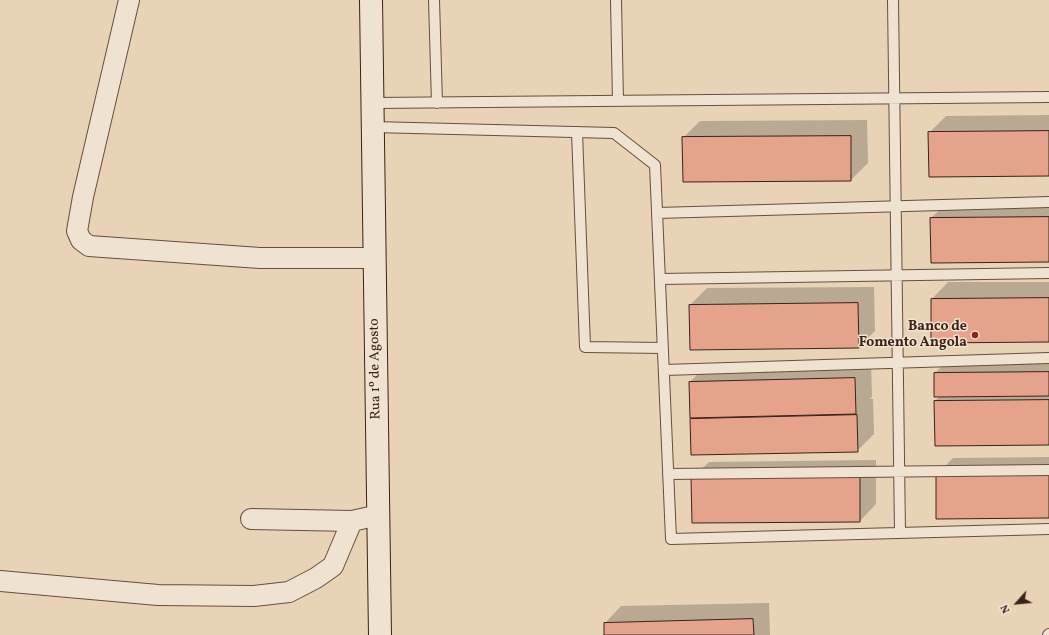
<!DOCTYPE html>
<html>
<head>
<meta charset="utf-8">
<style>
	body { margin:0 }
	#map { position:relative; width:1049px; height:635px; overflow:hidden; background:#e8d3b7; font-family:Vollkorn,serif }
	canvas { display:block }
	.north { position:absolute; left:997px; top:583px; width:40px; height:40px; -webkit-text-stroke:3px #f0e2d0; paint-order:stroke; rotate:243deg; font-size:11px; font-weight:700; line-height:16px; text-align:center; color:#3c2217 }
	.north::after { content:''; display:block; margin:auto; width:14px; height:18px; background:#3c2217; clip-path:polygon(50% 0,100% 100%,50% 72%,0 100%) }
</style>
</head>
<body>
<div id="map">
<canvas width="1049" height="635"></canvas>
<div class="north">N</div>
</div>
<script>
const ctx = document.querySelector('canvas').getContext('2d');
ctx.lineJoin = 'round';
function fillPath(path, color) { ctx.fillStyle = color; ctx.fill(path, 'evenodd'); }
function strokePath(path, color, width, dash) { ctx.strokeStyle = color; ctx.lineWidth = width; ctx.lineCap = dash ? 'butt' : 'round'; ctx.setLineDash(dash || []); ctx.stroke(path); }
function label(font, color, halo, rows, align = 'center') {
  ctx.font = font + ' Vollkorn,serif'; ctx.lineWidth = 3; ctx.setLineDash([]); ctx.textBaseline = 'middle'; ctx.strokeStyle = halo; ctx.fillStyle = color; for (const [text, x, y, turn = 0] of rows) {
    ctx.save(); ctx.translate(x, y); ctx.rotate((+turn || 0) * Math.PI / 180); ctx.textAlign = isNaN(turn) ? turn : align; if (halo) ctx.strokeText(text, 0, 0); ctx.fillText(text, 0, 0); ctx.restore();
  }
}
fillPath(new Path2D(`
	M1049 115V175L929 133 946 116Z
	M867 120 868 163 851 180 683 138 700 121Z
	M1049 201V261L931 218 948 202Z
	M948 282H1049V341L932 299Z
	M874 287 875 331 858 347 690 305 707 288Z
	M948 360H1049V444L935 401 940 396 935 373Z
	M871 362 872 397 870 399H873L874 434 857 451 691 419 693 417H691L690 382 706 365Z
	M1049 457V517L937 474 953 458Z
	M876 460V504L860 521 692 478 709 462Z
	M769 603 770 635H605V623L621 606Z`), '#0003');
const building = new Path2D(`
	M1049 131V176L929 177 928 132Z
	M851 136V181L683 182 682 137Z
	M1049 217V262L931 263 930 218Z
	M1049 298V342L931 343V299Z
	M858 303 859 348 690 350 689 305Z
	M1049 372V396L934 397V373Z
	M855 378 856 414 690 418 689 382Z
	M1049 400V445L935 446 934 401Z
	M857 415 858 452 691 455 690 419Z
	M1049 473V518L936 519V474Z
	M860 476V522L692 523 691 478Z
	M753 619 754 635H604V623Z`);
fillPath(building, '#e5a38c');
strokePath(building, '#3c2217', 1);
const lane = new Path2D(`
	M434 0 437 103
	M616 0 618 101
	M893 0 900 533
	M373 103 1049 97
	M373 127 614 133 655 165 671 539 1049 529
	M577 132 585 347 663 348
	M657 213 1049 202
	M660 279 1049 273
	M664 370 1049 358
	M668 474 1049 470
	M1048 635 1049 634`);
const street = new Path2D(`
	M129 0 83 197 77 231 81 240 89 246 260 258H375
	M251 519 352 521
	M0 581 158 595 254 596 289 592 316 578 333 566 352 521 379 515`);
const secondary = new Path2D(`
	M371 0 380 635`);
strokePath(lane, '#674e3f', 12);
strokePath(street, '#674e3f', 22);
strokePath(secondary, '#3c2217', 24);
strokePath(lane, '#f0e2d0', 10);
strokePath(street, '#f0e2d0', 20);
strokePath(secondary, '#f0e2d0', 22);
for (const [x, y, r, color] of [
	[975,335,4,"#8f2418"]
]) { const dot = new Path2D(); dot.arc(x, y, r, 0, 2 * Math.PI); ctx.fillStyle = color; ctx.fill(dot); strokePath(dot, '#f0e2d0', 1.5); }
label('bold 14px', '#3c2217', '#f0e2d0', [
	["Banco de",967,327],
	["Fomento Angola",967,343]
], 'right');
label('14px', '#3c2217', '#f0e2d0', [
	["Rua 1º de Agosto",376,369,-91]
]);
</script>
</body>
</html>
